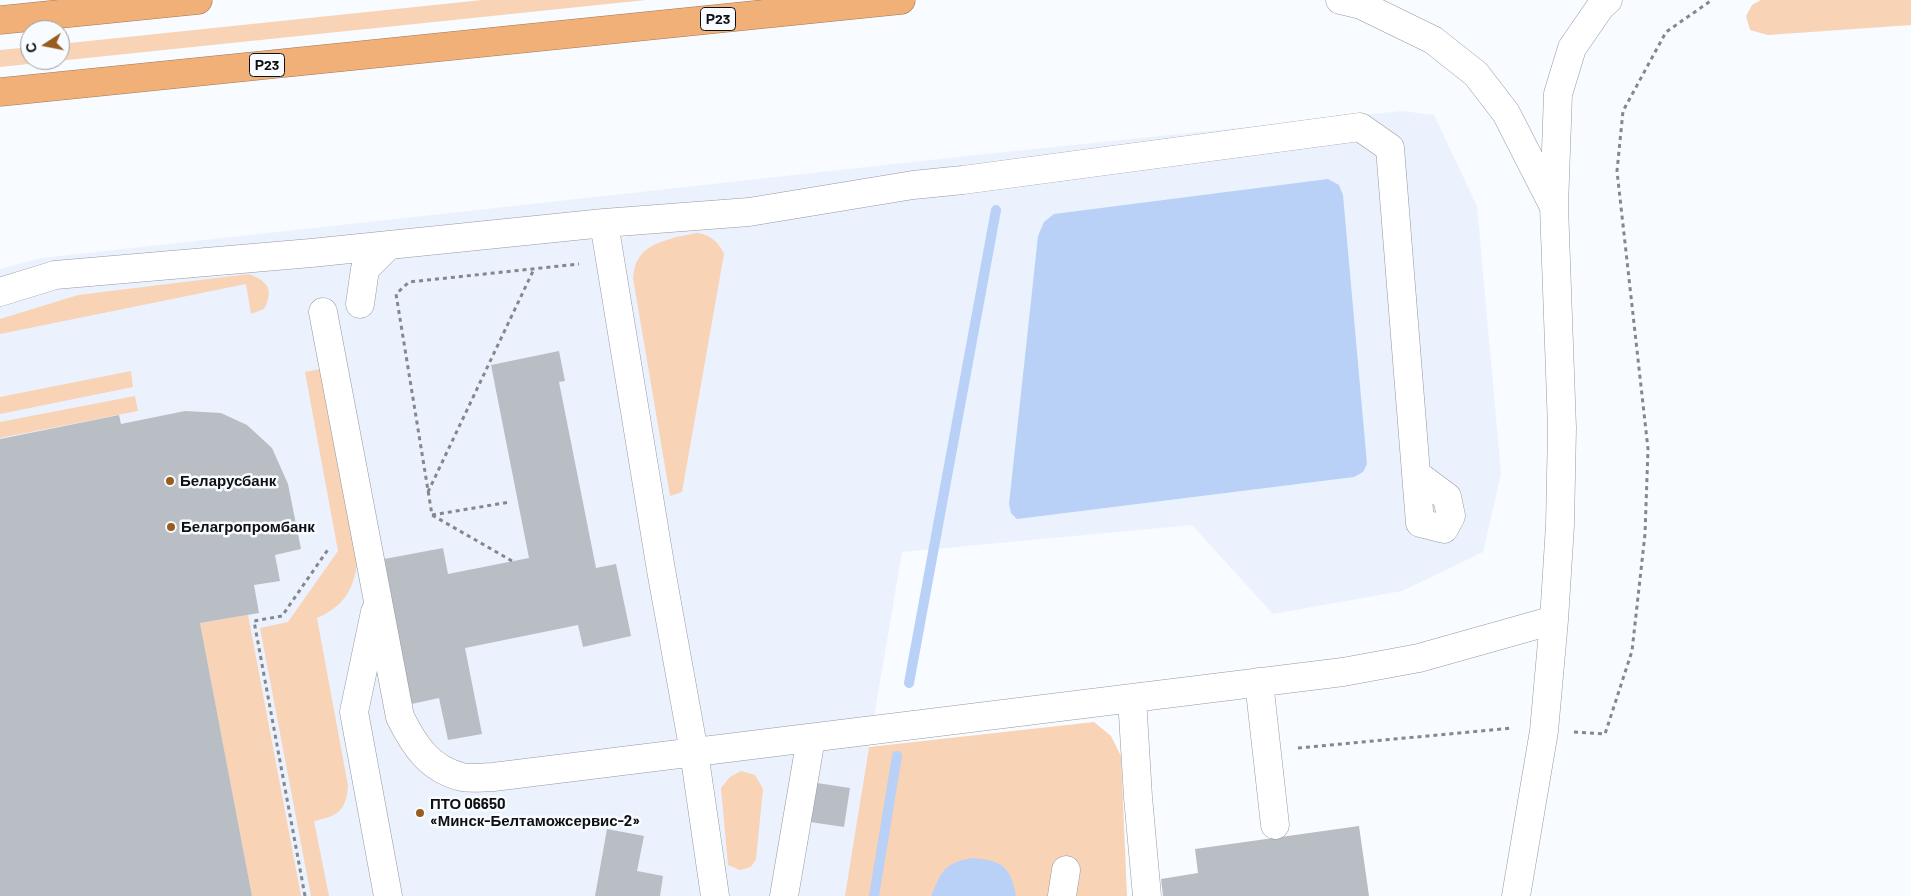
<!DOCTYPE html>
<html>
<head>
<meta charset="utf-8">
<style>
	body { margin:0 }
	#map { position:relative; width:1911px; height:896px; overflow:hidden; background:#f8fbff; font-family:Barlow,sans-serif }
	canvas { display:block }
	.north { position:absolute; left:20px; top:20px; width:50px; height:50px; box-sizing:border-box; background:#f8fbff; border:1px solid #9a9da0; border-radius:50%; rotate:259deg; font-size:14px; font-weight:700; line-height:20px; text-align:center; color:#0e1012 }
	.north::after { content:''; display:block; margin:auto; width:18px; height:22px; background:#985c1f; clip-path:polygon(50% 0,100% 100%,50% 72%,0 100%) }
</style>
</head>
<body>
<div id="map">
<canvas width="1911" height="896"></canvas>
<div class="north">С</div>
</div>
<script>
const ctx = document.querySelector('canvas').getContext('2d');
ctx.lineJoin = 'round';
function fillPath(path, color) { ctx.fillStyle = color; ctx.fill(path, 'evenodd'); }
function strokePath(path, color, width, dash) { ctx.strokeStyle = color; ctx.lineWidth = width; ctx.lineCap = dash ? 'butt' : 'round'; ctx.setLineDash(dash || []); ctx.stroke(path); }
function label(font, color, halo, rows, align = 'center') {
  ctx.font = font + ' Barlow,sans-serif'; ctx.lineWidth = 5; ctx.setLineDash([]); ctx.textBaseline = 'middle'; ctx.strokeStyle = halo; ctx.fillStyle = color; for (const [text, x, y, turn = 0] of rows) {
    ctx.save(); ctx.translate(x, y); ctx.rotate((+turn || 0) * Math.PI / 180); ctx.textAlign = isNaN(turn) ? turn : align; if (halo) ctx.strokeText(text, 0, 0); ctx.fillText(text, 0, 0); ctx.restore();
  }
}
fillPath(new Path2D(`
	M1402 111 1434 115 1477 206 1501 474 1483 552 1402 591 1273 614 1192 525 902 552 861 794 1087 896H0V269L42 258 967 156Z`), '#ebf2fd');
fillPath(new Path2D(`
	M482 0H646L0 67V50L30 47V60H60V44Z
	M1761 0H1911V25L1768 35 1750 30 1746 16 1752 5Z
	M697 233C709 234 719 242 724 254L682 492 670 496 633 278C634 270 635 262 641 255 652 241 680 236 697 233Z
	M249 274C268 281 274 290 264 309L251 314 246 284 0 334V319L78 295Z
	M320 369 357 564C353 592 342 607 317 618L348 786C346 811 338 816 314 821L329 896H311L260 628 288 622 338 551 305 372Z
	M131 371 133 387 0 414V397Z
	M135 396 138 411 0 438V422Z
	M248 615 301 896H252L200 623Z
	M1094 722 1111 736 1121 756 1127 896H845L869 747Z
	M741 771 755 775 763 789 756 859 751 867 740 870 728 865 721 788 730 777Z`), '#f8d3b5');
fillPath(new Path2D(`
	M1328 179 1339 185 1343 195 1367 464 1363 472 1354 477 1017 519 1011 513 1009 504 1038 236 1044 222 1054 214Z
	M972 858C1001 860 1011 866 1016 896H931C942 871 944 863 972 858Z`), '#b9d1f7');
strokePath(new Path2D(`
	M909 683 996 210
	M874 896 897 756`), '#b9d1f7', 10);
fillPath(new Path2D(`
	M559 351 565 381 559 382 596 568 616 564 631 636 583 647 578 625 465 648 482 734 448 740 439 698 407 705 379 560 443 548 448 574 529 558 491 365Z
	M185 411 221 413 247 425 272 448 288 484 301 549 275 555 280 581 254 585 259 613 200 623 252 896H0V439L119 415 121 424Z
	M817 783 850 788 844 827 810 822Z
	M1359 826 1369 896H1163L1161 879 1198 873 1195 849Z
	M607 829 644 836 637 871 663 876 660 896H595Z`), '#b9bec4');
const minor = new Path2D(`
	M1340 0 1361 5 1433 40 1476 74 1506 113 1553 205
	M604 223 661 570 694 752 715 896
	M0 292 55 275 311 253 604 223 749 212 913 185 963 180 1360 127 1390 148 1420 523 1444 529 1451 516 1447 497 1416 474
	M360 304 365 269 388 246
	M323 312 400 717C414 745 429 769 462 777 471 779 484 777 493 777L1343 672 1419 658 1554 620 1560 525 1562 428 1554 206 1558 94 1572 48 1601 6 1608 0
	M375 612 354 712 388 896
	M1259 682 1275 825
	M1132 698 1138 797 1147 896
	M784 896 811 738
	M1062 896 1066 870
	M1516 896 1544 731 1554 620`);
const highway = new Path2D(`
	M0 20 198 0
	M0 92 901 0`);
strokePath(minor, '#9599a0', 29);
strokePath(highway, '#a27854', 29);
strokePath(new Path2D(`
	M428 492 534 269
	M432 515 510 502
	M512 561 432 515 396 294 409 282 579 264
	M1574 732 1605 734 1632 651 1645 534 1648 449 1617 171 1623 111 1666 32 1712 0
	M1298 748 1513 728
	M305 896 254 621 282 616 329 548`), '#85878a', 3, [4, 4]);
strokePath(minor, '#fff', 28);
strokePath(highway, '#f1b077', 28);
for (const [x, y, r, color] of [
	[170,481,5,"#985c1f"],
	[171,527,5,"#985c1f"],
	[420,813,5,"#985c1f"]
]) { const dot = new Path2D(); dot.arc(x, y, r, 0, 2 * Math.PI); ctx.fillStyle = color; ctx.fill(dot); strokePath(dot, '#f8fbff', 2); }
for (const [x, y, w] of [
	[718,19,35],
	[267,65,35]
]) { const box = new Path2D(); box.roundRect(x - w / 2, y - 11.5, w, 23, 4); ctx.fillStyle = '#f8fbff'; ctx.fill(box); strokePath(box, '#0e1012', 1); }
label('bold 14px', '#0e1012', null, [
	["Р23",718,19],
	["Р23",267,65]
]);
label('bold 15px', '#0e1012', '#f8fbff', [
	["Беларусбанк",180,481],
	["Белагропромбанк",181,527],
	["ПТО 06650",430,804],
	["«Минск-Белтаможсервис-2»",430,821]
], 'left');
</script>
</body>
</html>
